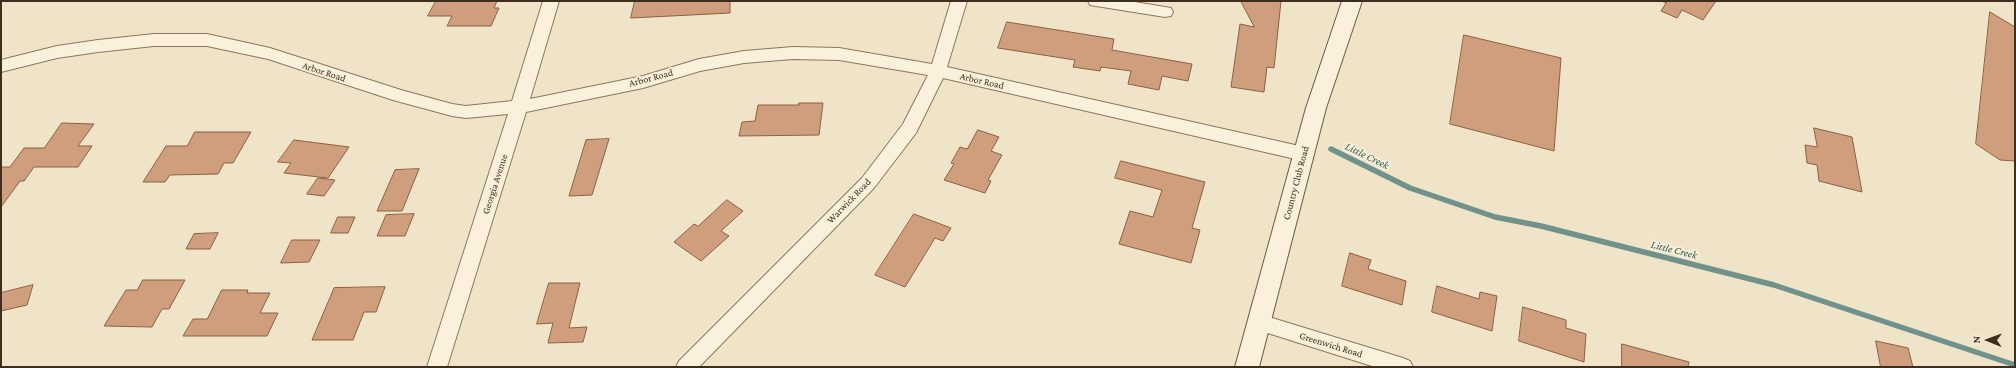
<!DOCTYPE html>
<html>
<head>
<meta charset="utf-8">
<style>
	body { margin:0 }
	#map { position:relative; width:2016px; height:368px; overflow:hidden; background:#f0e4c8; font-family:"Crimson Pro",serif }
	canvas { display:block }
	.frame { position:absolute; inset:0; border:2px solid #3d2e20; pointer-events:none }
	.north { position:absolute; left:1968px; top:320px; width:40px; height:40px; -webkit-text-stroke:3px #f7eed8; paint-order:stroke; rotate:271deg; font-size:11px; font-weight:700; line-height:16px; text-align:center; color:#3d2e20 }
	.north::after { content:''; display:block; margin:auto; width:14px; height:18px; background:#3d2e20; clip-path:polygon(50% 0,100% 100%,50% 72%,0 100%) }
</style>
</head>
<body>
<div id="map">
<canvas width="2016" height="368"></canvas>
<div class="frame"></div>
<div class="north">N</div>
</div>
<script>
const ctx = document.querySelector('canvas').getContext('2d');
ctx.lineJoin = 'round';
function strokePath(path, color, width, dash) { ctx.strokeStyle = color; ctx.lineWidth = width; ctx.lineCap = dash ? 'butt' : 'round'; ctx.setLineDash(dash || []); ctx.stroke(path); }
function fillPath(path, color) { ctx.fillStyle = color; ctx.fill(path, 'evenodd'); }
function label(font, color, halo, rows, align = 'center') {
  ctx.font = font + ' "Crimson Pro",serif'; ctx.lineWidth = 4; ctx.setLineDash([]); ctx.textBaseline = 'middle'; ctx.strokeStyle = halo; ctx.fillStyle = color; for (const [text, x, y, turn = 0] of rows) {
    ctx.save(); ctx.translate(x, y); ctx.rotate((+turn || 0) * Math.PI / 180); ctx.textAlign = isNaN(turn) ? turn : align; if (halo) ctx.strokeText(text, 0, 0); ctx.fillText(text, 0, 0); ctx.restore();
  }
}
strokePath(new Path2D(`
	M1331 149 1410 188 1495 217 1541 226 1774 285 2015 365`), '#6f938a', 5.5);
const building = new Path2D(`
	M436 1H497L494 8H499L491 26H447L452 16H428Z
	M635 1H730V13L631 18Z
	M1241 1H1281L1274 68 1267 67 1264 92 1231 87 1240 24 1254 27Z
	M1661 1H1716L1703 20 1682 10 1677 18 1661 11 1666 3Z
	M1990 12 2015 27V161L2000 160 1976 144Z
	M1007 22 1114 39 1112 50 1192 64 1188 81 1162 76 1159 90 1128 84 1131 71 1101 67 1100 71 1073 67 1075 60 998 48Z
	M1464 35 1561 58 1554 151 1450 124Z
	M799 103H823L819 135 739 136 742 122 755 121 758 105H799Z
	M62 123 94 124 78 146H92L78 167H34L24 181H20L1 207V167H10L24 148H44Z
	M1814 128 1852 137 1862 192 1819 181 1817 165 1807 163 1805 145 1817 147Z
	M978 130 999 137 991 151 1002 155 988 180 991 181 985 193 944 180 954 164 951 163 960 147 967 149Z
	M195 132H251L233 163H224L218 174 170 175 165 182H143L166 146H187Z
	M609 139 592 195 569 196 586 140Z
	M294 140 349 147 328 178 284 173 291 163 278 162Z
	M1121 161 1205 182 1192 228 1200 230 1191 263 1119 244 1130 211 1153 217 1162 190 1115 178Z
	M419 169 402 211H377L395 170Z
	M318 178 335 180 324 196 307 194Z
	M727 200 743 211 721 231 729 236 701 261 674 242 694 224 698 226Z
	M414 214 405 236H377L386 215Z
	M914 214 951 228 943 241 935 238 905 287 875 275Z
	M338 217H355L348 233H331Z
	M218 233 210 249H186L194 234Z
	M292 240H320L309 262 281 263Z
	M1350 253 1371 260 1368 269 1406 281 1402 305 1342 286Z
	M143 280H185L169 309H162L152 327 104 326 126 290H137Z
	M549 283H580L569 328 587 327 583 342 548 343 553 323 537 324Z
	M33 285 27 305 1 311V293Z
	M1437 286 1479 299 1480 292 1497 296 1492 331 1432 312Z
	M385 287 376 312H364L353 340H312L334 288Z
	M222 290H248L247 293H270L260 313H278L267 336H183L193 319H207Z
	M1523 307 1566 320V328L1586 334 1584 362 1519 341Z
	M1876 341 1908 348 1913 367H1881Z
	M1622 344 1689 362 1688 367H1622Z`);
fillPath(building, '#cf9f7d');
strokePath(building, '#8d5f41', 1);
const street = new Path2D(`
	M543 1H559L530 99 643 76 699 59 744 51 793 47 839 48 932 64 951 1H967L947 67 1304 147 1310 149 1313 154 1310 159 1304 161 943 78 916 133 874 188 699 367H676L679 361 862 178 903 124 928 75 839 60 793 59 744 63 700 71 643 88 526 112 447 367H427L508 114 466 118 452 116 393 100 268 59 207 46H154L98 52 57 58 1 72V60L57 46 98 40 154 34H207L270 48 401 90 452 104 466 106 512 101Z
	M1088 1H1129L1171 8 1173 12 1171 16 1165 17 1096 6 1090 5Z
	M1259 314 1403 358 1410 361 1413 367H1375L1252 328 1249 322 1252 316Z`);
const secondary = new Path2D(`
	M1342 1H1362L1326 108 1259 367H1235L1306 108Z`);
strokePath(street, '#8d765c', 2);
strokePath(secondary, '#6f573f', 2);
fillPath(street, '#faf1dc');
fillPath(secondary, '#faf1dc');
label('10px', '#3d2e20', '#f7eed8', [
	["Arbor Road",324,72,18],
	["Arbor Road",651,78,-15],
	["Arbor Road",982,81,13],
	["Country Club Road",1296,183,-75],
	["Georgia Avenue",495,184,-72],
	["Warwick Road",849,201,-46],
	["Greenwich Road",1331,345,17]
]);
label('italic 11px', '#2f5d5a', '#f7eed8', [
	["Little Creek",1367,156,26],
	["Little Creek",1674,250,14]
]);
</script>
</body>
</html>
